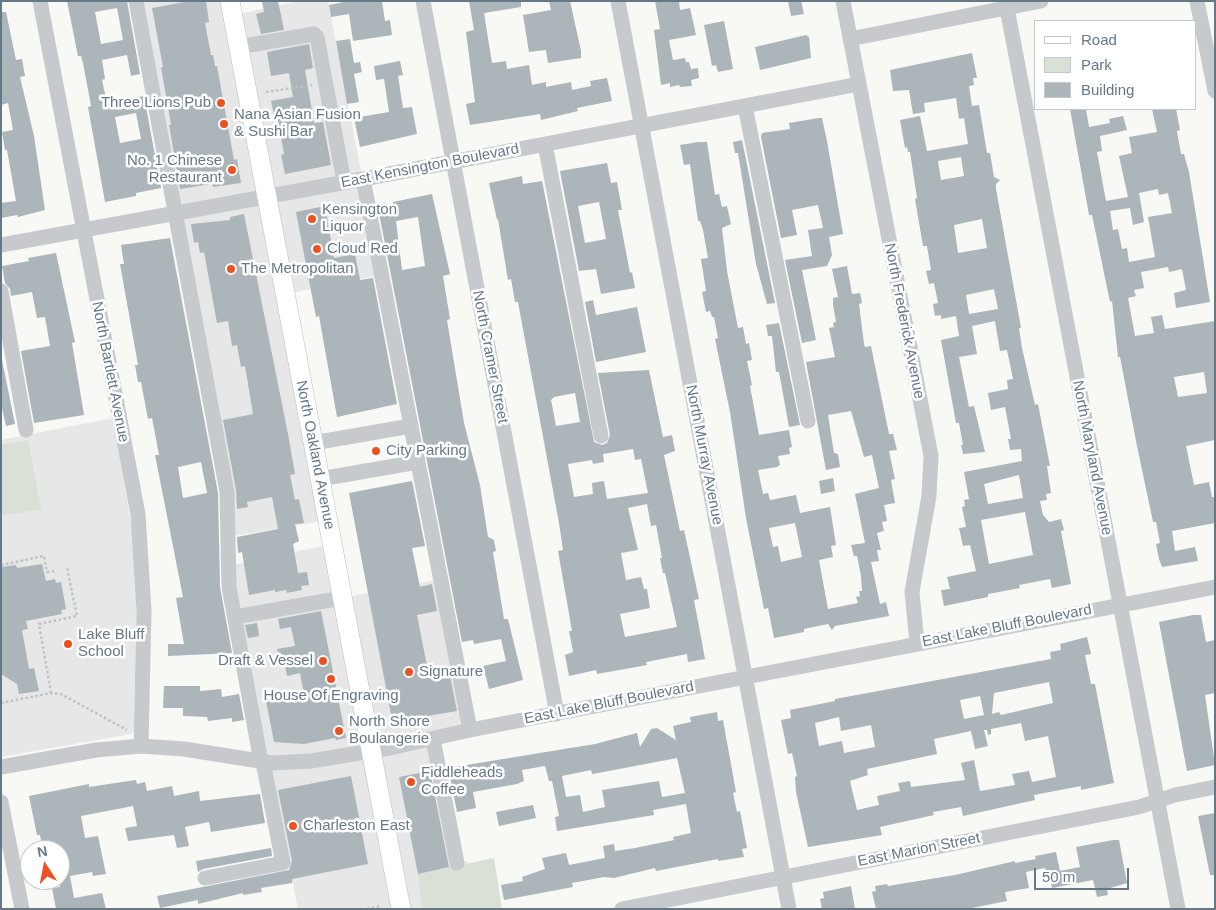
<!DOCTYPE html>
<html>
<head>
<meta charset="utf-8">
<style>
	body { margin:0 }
	#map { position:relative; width:1216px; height:910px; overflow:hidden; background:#f8f8f5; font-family:Arial,sans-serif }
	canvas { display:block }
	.frame { position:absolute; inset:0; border:2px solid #657888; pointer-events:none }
	.legend { position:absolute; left:1034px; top:20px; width:162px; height:90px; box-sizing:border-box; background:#fff; border:1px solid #c1c9cf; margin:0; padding:6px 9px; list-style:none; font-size:15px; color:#657888 }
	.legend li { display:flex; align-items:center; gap:10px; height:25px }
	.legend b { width:25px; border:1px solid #c1c9cf }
	.north { position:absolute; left:20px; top:840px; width:50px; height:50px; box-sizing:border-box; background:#fff; border:1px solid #c1c9cf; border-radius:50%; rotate:349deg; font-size:14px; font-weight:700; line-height:20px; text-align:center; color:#657888 }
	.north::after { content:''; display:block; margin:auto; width:18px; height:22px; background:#ec5221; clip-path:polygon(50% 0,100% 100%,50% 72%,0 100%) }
	.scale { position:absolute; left:1034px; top:868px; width:95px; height:22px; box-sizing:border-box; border:2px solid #657888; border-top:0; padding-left:6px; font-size:15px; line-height:18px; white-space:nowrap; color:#657888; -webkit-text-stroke:4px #fff; paint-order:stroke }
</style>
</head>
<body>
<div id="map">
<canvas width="1216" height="910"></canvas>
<div class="frame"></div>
<ul class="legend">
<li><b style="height:6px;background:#fff"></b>Road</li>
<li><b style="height:14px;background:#d9e0d6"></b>Park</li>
<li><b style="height:14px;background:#acb5ba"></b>Building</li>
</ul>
<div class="north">N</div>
<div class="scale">50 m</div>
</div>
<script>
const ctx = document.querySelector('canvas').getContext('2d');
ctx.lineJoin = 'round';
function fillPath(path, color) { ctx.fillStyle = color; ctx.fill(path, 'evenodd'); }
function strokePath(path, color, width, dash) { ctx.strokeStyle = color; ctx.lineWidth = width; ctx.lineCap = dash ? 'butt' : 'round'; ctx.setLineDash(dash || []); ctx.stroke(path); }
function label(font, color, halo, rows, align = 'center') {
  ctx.font = font + ' Arial,sans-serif'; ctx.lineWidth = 5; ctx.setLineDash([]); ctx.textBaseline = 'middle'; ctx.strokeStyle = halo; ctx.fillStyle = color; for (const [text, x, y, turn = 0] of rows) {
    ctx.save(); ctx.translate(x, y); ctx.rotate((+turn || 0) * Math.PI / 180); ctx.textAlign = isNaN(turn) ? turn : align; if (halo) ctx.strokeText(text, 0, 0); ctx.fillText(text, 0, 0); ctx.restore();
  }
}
fillPath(new Path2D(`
	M136 1H230L233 15 300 1H328L381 275 285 294 328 520 228 537Z
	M113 418 137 558 134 731 131 734 1 757V440Z
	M332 544 342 598 441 579 470 730 436 738 461 863 467 861 476 909H298L228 566Z`), '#e6e7e6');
fillPath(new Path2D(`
	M28 440 41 509 1 516V445Z
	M494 858 502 909H422L418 874Z`), '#d9e0d6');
fillPath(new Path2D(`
	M67 1H127L140 74 131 76 127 55 102 60 105 79 102 80 107 103 144 96 161 188 136 193V196L105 202 88 107 91 106 83 63 81 56H78ZM117 8 123 40 101 44 95 12ZM136 113 141 139 120 143 115 117Z
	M190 1H206L209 22 205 23 211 55H213L215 66H217L234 160 237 159 241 183 213 187 212 184 180 189 169 125H171L161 67H163L152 8Z
	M262 1H278L284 30 261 34 256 14 264 12Z
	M349 1H382L385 21 390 20 392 35 353 41 349 14 331 17 329 5Z
	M469 1H521V7L484 13 492 63 506 61 507 69 529 65 532 85 546 82V87L571 82 572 90 591 86 590 81 607 78 612 101 577 108 578 111 541 120 540 114 470 125 466 104 475 102 466 32 474 30Z
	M549 1H570L581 51V58L548 63 546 50 529 52 523 15 551 10Z
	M655 1H679L680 10 690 8 696 35 669 40 673 60 685 58 686 62H689L691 69 698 68 699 78 691 80 692 86 680 87 679 85 670 87V83L661 85 654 30 660 29Z
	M788 1H801L804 14 791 16Z
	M1 12H6L16 60 22 59 25 76 20 77 34 136 45 210 18 217 17 215 1 218V203L16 201 7 150H5L2 132 13 130 8 103 1 105Z
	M724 21 733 69 718 72 716 65 712 66 704 25Z
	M806 35 809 37 811 58 760 70 755 47Z
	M350 39 354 63 360 62 362 72 354 74 359 102 347 104 336 41Z
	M309 44 313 68 305 70 314 123 323 122 331 165 285 174 281 155 284 154 278 119H275L271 101 293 97 289 73 271 76 267 52Z
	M972 53 977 78H973L974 85 969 86 972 106 979 105 987 153H990L994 177 1000 180 996 184V189L1021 328H1019L1022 348 1035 405 1038 404 1050 466H1047L1051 493 1046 494 1047 500 1040 501 1043 515 1049 522 1061 519 1064 530 1061 531 1071 584 1052 588 1050 579 1019 585 1020 588 988 594V597L944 606 941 590 950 589 947 577 976 571 970 545 963 546 959 528 966 527 962 507 965 506 964 500 969 499 964 472 1022 461 1021 449 1010 450 1008 439H1011L1005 407 991 410 988 393 1008 389 1007 380 1013 379 1007 350 1000 351 995 321 972 326 977 354 959 357 969 407 974 406 985 452 963 454 961 445H963L959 423H956L941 340 959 336 956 316 941 319V315L935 316 933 304 938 303 934 283 929 284 926 271 931 270 927 246H923L915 199 917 198 910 152H908L907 147 905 148 900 120 920 116 927 151 968 144 964 118 959 119 956 98 924 103 925 112 913 114 909 90 893 91 890 70ZM961 157 964 176 941 180 938 161ZM982 219 987 248 958 253 954 225ZM994 289 998 309 969 314 966 295ZM1019 475 1023 498 988 504 984 484ZM1025 512 1033 555 989 564 981 520Z
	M400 61 403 75 398 76 403 108 412 107 417 134 360 147 354 118 389 112 384 79 376 80 374 66Z
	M1070 109H1086L1089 127 1110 123 1109 119 1123 116 1127 130 1100 136 1102 151 1097 152 1106 201 1128 197 1119 156 1132 153 1129 137 1157 132 1152 109H1176L1180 130 1177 131 1181 154H1184L1189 172 1210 302 1176 308 1174 293 1186 290 1182 269 1169 272 1168 267 1141 272 1144 288 1134 290 1136 296 1128 298 1135 336 1154 333 1151 317 1162 315 1165 329 1215 321V440L1186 446 1194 485 1209 482 1212 497H1215V523L1172 531 1175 551 1195 547 1198 561 1162 567 1159 559 1156 544 1160 543 1156 522H1153L1137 446 1120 357H1118L1112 301 1110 302 1092 215H1089ZM1158 189 1159 195 1168 193 1172 213 1148 217 1155 257 1129 262 1127 248 1122 249 1118 229 1113 230 1110 211 1130 208 1133 225 1144 222 1139 193ZM1204 372 1207 393 1178 397 1174 377Z
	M819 118H822L827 141 843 234 829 237 832 255 827 266 802 270 816 340 802 343 785 260 812 256 808 230 823 228 818 205 792 210 797 235 781 238 761 137 762 133 790 129 789 123Z
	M742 140 775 303 767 304 756 264 738 153H735L733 142Z
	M698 142H707L715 195 719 194 722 207 727 206 731 224 722 228 727 271 738 328 743 327 746 344 749 343 752 360 747 361 752 385 750 386 759 435 789 430 792 447 789 448 790 454 778 456 780 465 777 467 758 470 763 494 768 493 770 500 796 495 800 513 830 507 836 545 831 546 833 557 819 560 828 609 858 603 856 597 860 596 859 591H862L861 576 857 556H854L851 545 865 543 855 494 879 488 872 455 864 457 851 411 828 415 834 453 838 454 840 467 826 470 806 362 835 357 829 328 834 327 833 323 836 322 833 305V298L838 297 832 269 847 266 852 294 860 293 862 303 859 304 864 344 865 347 871 346 889 434H893L897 450 889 451 895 479 891 480 895 503 884 505 887 521 882 522 884 531 877 533 881 550H877L879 561 871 562 880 604 886 602 889 616 835 626 832 630 828 624 804 629V632L774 638 768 608 764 609 746 518 730 412 715 339 718 338 714 317H712L710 311 706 312 702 292 706 291 701 259 708 258 703 230 700 221H698L690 164 684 165 680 145ZM795 523 802 557 781 562 778 546 773 547 769 528Z
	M607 163 611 183 617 182 622 210H618L630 273 632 272 635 288 601 294 596 269 579 271 560 171ZM599 202 606 239 585 243 578 206Z
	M522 176 523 184 542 181 594 442 602 445 607 443 610 435 598 373 649 370 663 437 672 435 675 451 664 455 680 531 684 530 699 599 694 600 705 659 688 662 687 654 646 662 647 665 625 669 597 674 596 670 569 676 565 655 573 652 569 631H572L558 551 563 550 559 523 518 302H515L511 279 508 280 498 219 497 220 489 183ZM575 393 580 422 556 426 551 400 554 397ZM633 449 635 460 641 459 648 493 607 499 604 481 592 483 593 494 574 497 568 464 592 460 593 464 604 462 603 454ZM647 504 651 526 656 525 662 558H660L663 573H665L677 627 625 637 620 614 650 608 647 589H644L641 577 626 580 621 553 638 550 628 508Z
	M432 194 450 274 443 276 450 319 447 320 464 423 480 485 488 537 494 540 496 551 493 552 504 619H508L523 680 489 689 483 666 506 661 501 639 474 644 473 640 462 642 379 213 394 210 393 202ZM418 217 425 266 402 270 396 221Z
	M325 206 334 258 355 254 360 280 373 278 397 404 337 417 319 316 316 317 296 212Z
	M244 214 288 434 295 474 290 475 295 500 299 499 304 523 295 524 299 541 293 544 298 573 307 572 309 585 301 586 302 590 287 593 286 590 275 592V590L249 595 242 552 238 553 237 537 278 529 272 497 247 502 248 507 237 509 236 490 223 420 253 414 245 366 241 367 237 345 232 346 228 321 217 323 204 252 200 253 198 242 194 243 191 224 230 220V217Z
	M170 238 218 493 220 587 232 653 168 656V644H184L176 598 183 597 155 455H159L152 418 148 419 141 382H138L135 365H138L120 264H124L121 245ZM201 462 207 493 183 498 178 467Z
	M56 253 75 342 72 343 84 415 34 423 21 351 50 346 45 317 37 318 32 292 11 296 10 289 5 283 2 266 29 261 28 258Z
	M593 300 596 315 637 307 646 352 596 362 585 302Z
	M779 323 800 425 789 427 779 372H776L772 336H768L766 325Z
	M1 355 15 424 6 426 1 403Z
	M833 478 835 491 821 494 819 481Z
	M412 481 425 546 412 548 420 587 432 584 437 611 417 615 427 666 432 665 436 674 449 671 457 711 404 720 405 723 393 725 349 493Z
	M42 564 46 581 55 579 56 583 61 582 66 609 61 610 62 614 26 621 28 629 22 630 29 669 34 668 39 691 19 694 17 684 1 674V567L16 565 17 568Z
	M321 611 346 738 336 740 335 738 304 744 274 742 266 701 304 694 300 673 287 676 284 660 280 661 277 649 295 646 291 627 280 629 278 619Z
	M1193 615H1201L1206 642 1215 640V693L1205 695 1215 765 1187 771 1159 622Z
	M257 623 259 636 248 638 245 625Z
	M1087 637 1091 654 1085 655 1091 684H1095L1114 783 1081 790V786L1034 795 1035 800 963 816 961 807 933 812 934 815 880 827 882 835 808 847 796 792 795 777 797 776 792 753 788 754 781 720 791 718 790 710 835 701V699L1051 659 1050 652 1061 650 1060 644ZM1049 682 1053 703 1001 715 999 712 992 714 994 693ZM980 696 984 715 964 719 960 700ZM839 717 841 731 871 725 875 747 844 753 842 741 819 746 815 723ZM1021 723 1025 741 1048 736 1056 777 1032 782 1029 771 1012 774 1015 785 980 791 974 760 961 763 965 780 911 787 910 781 898 783 900 791 877 796 879 805 857 810 850 781 868 775 867 769 937 754 934 739 971 731 975 749 988 746 984 730H987L988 735 991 734V729Z
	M164 686H200V691L221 689 222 697 239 694 244 720 232 722V718L208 721 207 717 183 716V708H163Z
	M717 712 718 721 723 720 725 731 736 792 733 793 737 812 740 811 747 848 742 849 744 857 718 861V859L656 871 655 868 614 878 604 877 572 883 573 887 504 900 501 885 523 881 522 877 545 869 542 858 566 853 569 865 605 858 603 846 614 844 615 851 635 848 674 840 673 837 691 833 686 804 653 810 654 815 557 831 555 817 559 816 552 781H549L545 766 522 770 524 781 517 784 473 792 476 808 457 812 448 768 595 744 637 733 640 747 651 729 657 728 676 740 673 726 691 722 690 717ZM677 758 685 793 662 797 659 781 602 790 605 807 583 812 580 795 566 797 562 776 591 770 592 774 598 773Z
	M430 771 449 867 418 874 399 777Z
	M351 776 368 864 292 879V883L261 888 262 892 243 895V893L198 904V900L160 908 157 896 289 870 292 861 278 790Z
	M136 780 137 784 145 782 147 791 172 786 174 796 199 791 200 801 260 794 265 823 211 832 209 822 185 827 189 846 177 848 174 835 128 841 125 828 137 826 133 806 81 816 85 838 98 836 106 874 93 876 92 872 70 876 74 898 102 893 106 909H56L52 888 60 887V850H43L40 835H37L29 796 89 784V787Z
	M533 805 536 818 499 826 496 812Z
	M1215 813V875H1210L1198 816Z
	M1113 840H1119L1127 883 1107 889 1108 895 1097 897 1093 880 1052 888 1051 881 1048 882 1045 868 1026 872 1029 888 1005 892 1007 901 967 909H876L872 892 876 891 875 886 887 884 888 886 955 875 1015 861V863L1036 859 1035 856 1056 852 1060 871 1080 867 1076 847Z
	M271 848 272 856 203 869 198 872 196 861Z
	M851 886 855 909H822L820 899 824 898 823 892Z`), '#acb5ba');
const major = new Path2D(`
	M230 1 401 909`);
strokePath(major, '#b9bdc1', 20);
strokePath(new Path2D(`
	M266 92 312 85
	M1 565 44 556 47 572 56 571
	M51 693 39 624 77 616 67 568
	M1 703 51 693 61 694 127 730
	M304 831 334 823 365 820
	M367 909 381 906`), '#bfc2c4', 2.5, [2.5, 2.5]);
strokePath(new Path2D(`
	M40 1 138 514 144 610 141 746
	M136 1 227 492 229 587 261 762
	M423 1 557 714
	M618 1 789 909
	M843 1 931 456 929 496 912 592 917 643
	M1197 1 1215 91
	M1007 8 1178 909
	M850 39 1041 1
	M238 47 314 34 317 37 344 182
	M745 106 808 421
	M545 144 601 436
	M363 179 470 730
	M1 245 363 179 859 84
	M1 291 26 430
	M313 443 411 426
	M320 479 418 462
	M235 617 342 598
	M433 739 457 863
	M1 767 96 750 141 746 184 749 272 763 311 761 390 748 470 730 1215 587
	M1 802 22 909
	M205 878 283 863 263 762
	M622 909 1139 807 1175 795 1215 787`), '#c6cacd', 15);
strokePath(major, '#fff', 19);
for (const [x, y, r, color] of [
	[221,103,5,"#ec5221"],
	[224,124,5,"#ec5221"],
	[232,170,5,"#ec5221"],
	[312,219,5,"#ec5221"],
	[317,249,5,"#ec5221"],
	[231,269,5,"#ec5221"],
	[376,451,5,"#ec5221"],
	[68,644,5,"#ec5221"],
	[323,661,5,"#ec5221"],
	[409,672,5,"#ec5221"],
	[331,679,5,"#ec5221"],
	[339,731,5,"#ec5221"],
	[411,782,5,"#ec5221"],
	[293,826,5,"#ec5221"]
]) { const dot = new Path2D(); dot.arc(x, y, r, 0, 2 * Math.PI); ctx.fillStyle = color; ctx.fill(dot); strokePath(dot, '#fff', 2); }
label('15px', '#657888', '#fff', [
	["Three Lions Pub",211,103,"right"],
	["Nana Asian Fusion",234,115],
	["& Sushi Bar",234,132],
	["No. 1 Chinese",222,161,"right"],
	["Restaurant",222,178,"right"],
	["Kensington",322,210],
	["Liquor",322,227],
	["Cloud Red",327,249],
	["The Metropolitan",241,269],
	["City Parking",386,451],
	["Lake Bluff",78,635],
	["School",78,652],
	["Draft & Vessel",313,661,"right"],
	["Signature",419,672],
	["House Of Engraving",331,696,"center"],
	["North Shore",349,722],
	["Boulangerie",349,739],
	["Fiddleheads",421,773],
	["Coffee",421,790],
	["Charleston East",303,826]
], 'left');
label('15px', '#657888', '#fff', [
	["East Kensington Boulevard",430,166,-11],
	["North Frederick Avenue",904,321,79],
	["North Cramer Street",490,357,79],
	["North Bartlett Avenue",110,372,79],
	["North Oakland Avenue",315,455,79],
	["North Murray Avenue",704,455,79],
	["North Maryland Avenue",1092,458,79],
	["East Lake Bluff Boulevard",1007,626,-11],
	["East Lake Bluff Boulevard",609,703,-11],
	["East Marion Street",919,850,-11]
]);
</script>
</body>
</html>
